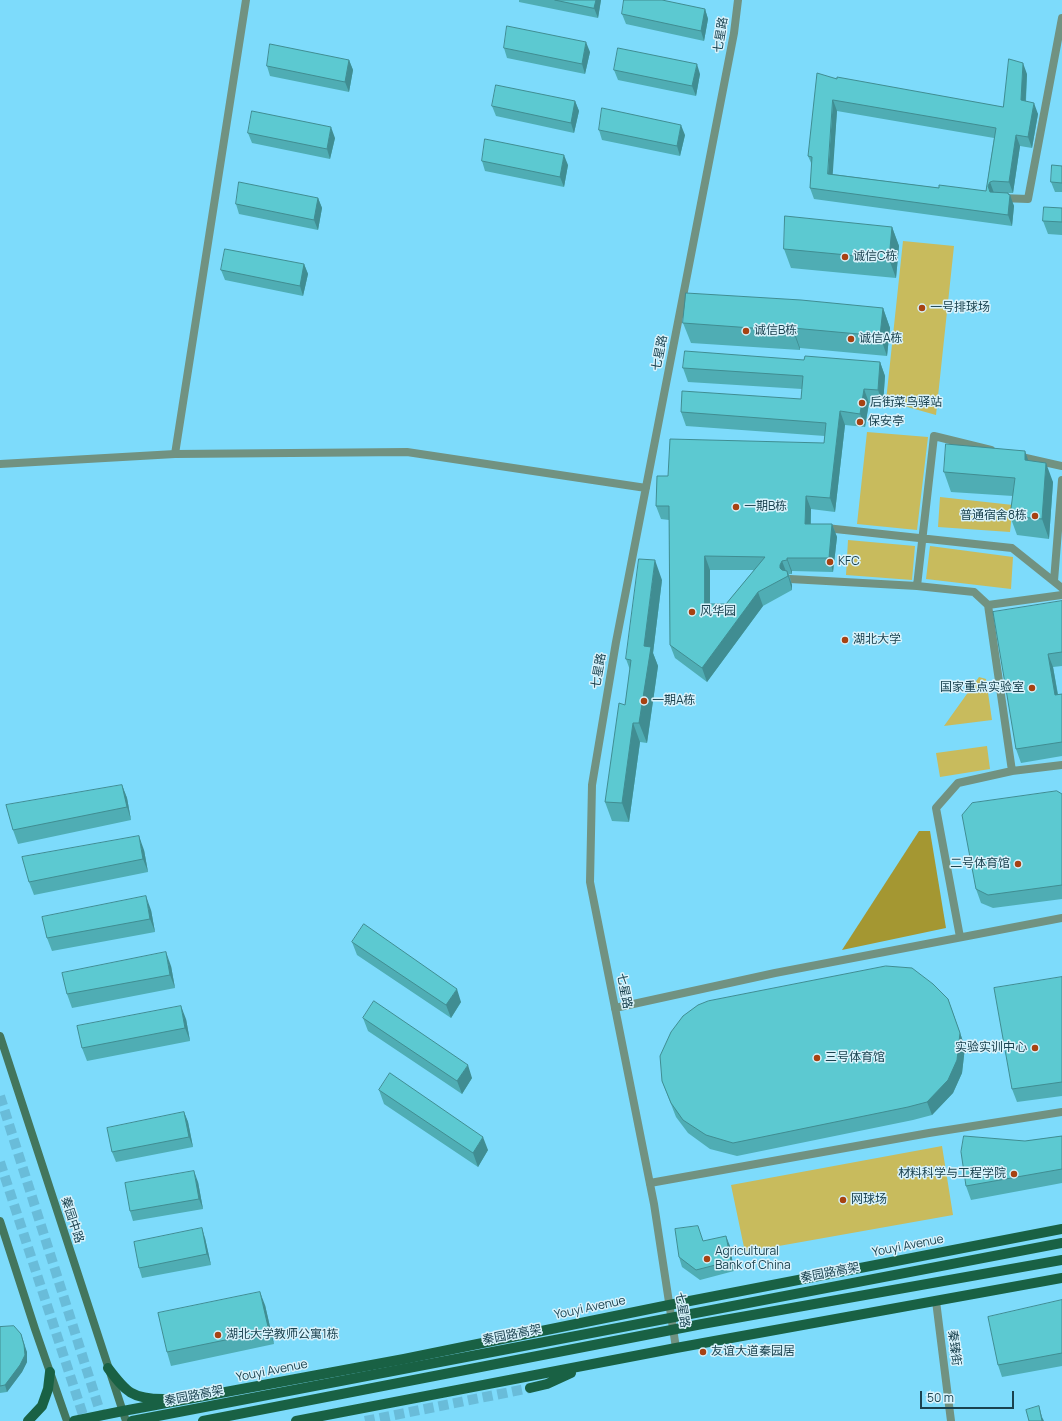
<!DOCTYPE html>
<html>
<head>
<meta charset="utf-8">
<style>
	body { margin:0 }
	#map { position:relative; width:1062px; height:1421px; overflow:hidden; background:#7ddbfb; font-family:Manrope,sans-serif }
	canvas { display:block }
	.scale { position:absolute; left:920px; top:1391px; width:94px; height:18px; box-sizing:border-box; border:2px solid #1a424f; border-top:0; padding-left:5px; font-size:12px; line-height:14px; white-space:nowrap; color:#1a424f; -webkit-text-stroke:3px #d8f2fb; paint-order:stroke }
</style>
</head>
<body>
<div id="map">
<canvas width="1062" height="1421"></canvas>
<div class="scale">50 m</div>
</div>
<script>
const ctx = document.querySelector('canvas').getContext('2d');
ctx.lineJoin = 'round';
function fillPath(path, color) { ctx.fillStyle = color; ctx.fill(path, 'evenodd'); }
function strokePath(path, color, width, dash) { ctx.strokeStyle = color; ctx.lineWidth = width; ctx.lineCap = dash ? 'butt' : 'round'; ctx.setLineDash(dash || []); ctx.stroke(path); }
function label(font, color, halo, rows, align = 'center') {
  ctx.font = font + ' Manrope,"Noto Sans SC",sans-serif'; ctx.lineWidth = 3; ctx.setLineDash([]); ctx.textBaseline = 'middle'; ctx.strokeStyle = halo; ctx.fillStyle = color; for (const [text, x, y, turn = 0] of rows) {
    ctx.save(); ctx.translate(x, y); ctx.rotate((+turn || 0) * Math.PI / 180); ctx.textAlign = isNaN(turn) ? turn : align; if (halo) ctx.strokeText(text, 0, 0); ctx.fillText(text, 0, 0); ctx.restore();
  }
}
fillPath(new Path2D(`
	M903 241 954 246 936 415 886 401Z
	M867 432 928 437 917 530 857 524Z
	M940 497 1013 505 1010 532 938 527Z
	M848 540 915 546 912 580 846 575Z
	M930 546 1013 557 1011 589 926 579Z
	M979 677 986 679 992 720 944 726Z
	M987 746 990 769 940 777 936 753Z
	M942 1146 953 1215 745 1252 731 1185Z`), '#c8bb5d');
fillPath(new Path2D(`
	M919 831H930L946 928 842 950Z`), '#a49732');
strokePath(new Path2D(`
	M0 1096 103 1421
	M0 1162 85 1421
	M365 1421 530 1388`), '#69bcd9', 10, [10, 5]);
strokePath(new Path2D(`
	M1001 198 1028 199 1062 18
	M175 454 246 0
	M1017 456 1062 466
	M826 528 1012 548 1062 588
	M790 579 917 586 974 592 988 605 1012 771
	M1054 581 1062 480
	M917 586 934 436 991 450
	M988 605 1062 595
	M960 937 936 808 958 783 1012 771 1062 765
	M615 1008 775 973 1062 918
	M650 1183 929 1133 1062 1112`), '#719281', 8);
strokePath(new Path2D(`
	M0 464 175 454 407 452 646 488
	M936 1301 951 1421
	M676 1348 654 1204 590 882 592 785 616 642 734 33 738 0`), '#719281', 8);
strokePath(new Path2D(`
	M0 1036 126 1421
	M0 1221 35 1329 67 1421`), '#43765d', 8);
strokePath(new Path2D(`
	M108 1368C126 1392 132 1399 163 1399
	M530 1388 547 1384 571 1373
	M28 1421 42 1406 48 1389 50 1372
	M74 1421 123 1411 404 1359 669 1305 1062 1229
	M296 1421 676 1348 1062 1278`), '#196144', 10);
strokePath(new Path2D(`
	M132 1421 1062 1243
	M203 1421 702 1324 1062 1260`), '#196144', 10);
fillPath(new Path2D(`
	M519 0H601L598 18 519 2Z
	M705 9 708 19 704 41 626 24 622 14Z
	M504 48 590 52 585 74 507 58Z
	M349 60 353 70 349 92 270 76 267 66Z
	M614 70 700 74 696 96 618 80Z
	M1027 74 1026 101 1038 114 1032 148 1020 146 1013 193H1008L1014 206 1012 226 814 199 810 188 812 165 808 156 837 79 1003 107ZM837 111 994 138 986 191 939 188 832 174Z
	M575 101 579 111 574 133 496 116 492 106Z
	M599 130 685 135 680 156 602 140Z
	M248 133 335 138 330 159 252 143Z
	M482 161 568 165 564 187 485 171Z
	M1062 166V192H1055L1051 182Z
	M318 198 322 208 318 230 239 214 236 204Z
	M1062 208V235L1048 234 1043 221Z
	M892 227 899 246 896 278 791 268 784 249Z
	M304 264 308 274 303 296 225 280 221 270Z
	M883 308 890 328 887 356 800 348V350L691 343 683 323Z
	M804 360 880 362 885 376 883 404 869 403 865 427 845 425 835 512 811 509V524H832L837 537 833 572 792 571V574H789L792 585V590L763 606 707 682 675 658 670 645 669 520 661 519 656 506 668 476 824 443 825 436 686 426 681 412 801 399 802 389 688 382 683 368ZM710 570H754L726 604H710Z
	M1029 461 1053 482 1049 539 1017 535 1010 516 1013 496 951 492 944 472Z
	M662 580 653 653 658 666 647 743 640 742 629 822 612 821 605 802 625 705 630 670 626 659Z
	M1062 601V666L1053 667 1058 694H1062V756L1021 763 1016 749Z
	M122 785 127 798 131 820 18 844 13 830Z
	M1062 794V899L993 908 981 903 976 889Z
	M144 850 148 872 34 895 29 882Z
	M151 910 155 932 52 951 47 938Z
	M352 942 461 1002 451 1018 357 955Z
	M171 966 175 988 72 1008 67 994Z
	M1062 977V1096L1017 1102 1012 1089Z
	M948 999 965 1047 962 1073 953 1093 932 1115 913 1120 737 1156 710 1149 688 1133 676 1117 662 1081Z
	M363 1018 472 1078 462 1094 368 1031Z
	M186 1019 190 1041 87 1061 82 1048Z
	M379 1090 488 1150 478 1167 384 1104Z
	M184 1112 188 1122 193 1147 116 1162 112 1152Z
	M1062 1136V1183L971 1200 966 1186 1025 1141Z
	M198 1182 203 1209 133 1221 130 1211Z
	M205 1238 211 1265 142 1278 139 1268Z
	M703 1241 730 1246 734 1271 700 1280 682 1267 679 1257Z
	M1062 1300V1366L1002 1377 998 1365Z
	M265 1305 274 1344 171 1366 167 1352Z
	M0 1327 27 1352V1362L22 1372 7 1392 0 1393Z`), '#4fadb4');
fillPath(new Path2D(`
	M596 0H601L598 18 594 8Z
	M705 9 708 19 704 41 701 31Z
	M586 42 590 52 585 74 582 64Z
	M349 60 353 70 349 92 345 82Z
	M1023 63 1027 74 1025 112 1021 100Z
	M697 64 700 74 696 96 692 86Z
	M833 100 837 111 832 185 828 174Z
	M575 101 579 111 574 133 571 123Z
	M1034 103 1038 114 1032 148 1028 137Z
	M681 125 685 135 680 156 677 146Z
	M331 127 335 138 330 159 327 149Z
	M1016 135 1020 146 1013 193 1009 182Z
	M564 155 568 165 564 187 560 177Z
	M990 182 994 193 992 197 988 186Z
	M1008 193 1010 199V195L1014 206 1012 226 1008 215Z
	M318 198 322 208 318 230 314 220Z
	M892 227 899 246 896 278 889 259Z
	M304 264 308 274 303 296 300 286Z
	M883 308 890 328 887 356 880 336Z
	M793 328 800 348V350L793 331Z
	M880 362 885 376 883 404 878 390Z
	M864 389 869 403 865 427 860 414Z
	M840 411 845 425 835 512 830 498Z
	M1025 451 1032 471 1025 460Z
	M1046 463 1053 482 1049 539 1042 519Z
	M806 496 811 509 810 537 805 524Z
	M832 524 837 537 833 572 829 558Z
	M705 556 710 570V617L705 604Z
	M787 558 792 571V574L787 560Z
	M655 560 662 580 653 653 658 666 647 743 639 723 644 646Z
	M782 561 787 574 785 578 780 568V565Z
	M787 571 792 585V590L788 576Z
	M758 592 763 606 707 682 702 668Z
	M1048 654 1053 667 1060 708 1055 695Z
	M633 723 640 742 629 822 622 803Z
	M122 785 127 798 131 820 127 807Z
	M139 836 144 850 148 872 143 859Z
	M146 896 151 910 155 932 150 919Z
	M166 952 171 966 175 988 170 975Z
	M457 989 461 1002 451 1018 446 1005Z
	M948 999 965 1047 962 1073 953 1093 932 1115 927 1102Z
	M181 1006 186 1019 190 1041 185 1028Z
	M468 1065 472 1078 462 1094 457 1081Z
	M184 1112 188 1122 193 1147 189 1137Z
	M483 1137 488 1150 478 1167 473 1153Z
	M194 1171 198 1182 203 1209 199 1199Z
	M202 1228 205 1238 211 1265 207 1254Z
	M726 1236 730 1246 734 1271 731 1261Z
	M260 1292 265 1305 274 1344 269 1331Z
	M21 1334 27 1352V1362L22 1372 7 1392 5 1385Z
	M1039 1406 1042 1417 1044 1421H1042Z`), '#408d92');
const building = new Path2D(`
	M555 0H596L594 8Z
	M624 0H662L705 9 701 31 622 14Z
	M507 26 586 42 582 64 504 48Z
	M270 44 349 60 345 82 267 66Z
	M618 48 697 64 692 86 614 70Z
	M1009 59 1023 63 1021 100 1034 103 1028 137 1016 135 1009 182 993 181 990 182 988 186 990 192 1008 193V194L1010 195 1008 215 810 188 812 157 808 156 817 73 837 79V77L1003 107ZM833 100 996 128 986 191 939 185V188L828 174Z
	M496 85 575 101 571 123 492 106Z
	M602 108 681 125 677 146 599 130Z
	M252 111 331 127 327 149 248 133Z
	M485 139 564 155 560 177 482 161Z
	M1052 165 1062 166V183L1051 182Z
	M239 182 318 198 314 220 236 204Z
	M1044 207 1062 208V222L1043 221Z
	M785 216 892 227 889 259 784 249Z
	M225 249 304 264 300 286 221 270Z
	M686 293 801 300 883 308 880 336 793 328V331L683 323Z
	M685 351 804 360 805 356 880 362 878 390 864 389 860 414 840 411 830 498 806 496 805 524H832L829 558H787V560L782 561 780 565V568L782 570 787 571 788 576 758 592 702 668 670 645 669 506H656L657 476H668L670 439 824 443 826 423 681 412 682 391 801 399 803 376 683 368ZM705 556 765 557 726 604H705Z
	M946 444 1025 451V460L1046 463 1042 519 1010 516 1015 478 944 472Z
	M639 559 655 560 644 646 651 647 639 723H633L622 803 605 802 619 703 625 705 631 660 626 659Z
	M1062 601V652L1048 654 1055 695 1062 694V742L1016 749 993 612Z
	M122 785 127 807 13 830 6 805Z
	M1057 791 1062 794V885L988 895 976 889 962 815 972 803Z
	M139 836 143 859 29 882 22 857Z
	M146 896 150 919 47 938 42 917Z
	M364 924 457 989 446 1005 352 942Z
	M166 952 170 975 67 994 62 973Z
	M886 966 912 968 933 984 948 999 960 1033 957 1060 948 1080 927 1102 908 1107 733 1143 706 1135 683 1120 671 1103 662 1081 660 1056 671 1032 683 1016 698 1005 708 1001Z
	M1062 977V1082L1012 1089 994 988Z
	M374 1001 468 1065 457 1081 363 1018Z
	M181 1006 185 1028 82 1048 77 1026Z
	M390 1073 483 1137 473 1153 379 1090Z
	M184 1112 189 1137 112 1152 107 1128Z
	M964 1136 1025 1141 1062 1136V1169L966 1186 961 1152Z
	M194 1171 199 1199 130 1211 125 1183Z
	M698 1226 703 1241 726 1236 731 1261 696 1270 679 1257 675 1229Z
	M202 1228 207 1254 139 1268 134 1242Z
	M260 1292 269 1331 167 1352 158 1313Z
	M1062 1300V1353L998 1365 988 1317Z
	M14 1326 21 1334 24 1345 25 1355 20 1365 5 1385 0 1386V1327Z
	M1039 1406 1042 1421H1029L1026 1410Z`);
fillPath(building, '#5cc9d1');
strokePath(building, '#408d92', 1);
for (const [x, y, r, color] of [
	[845,257,4,"#a74212"],
	[922,308,4,"#a74212"],
	[746,331,4,"#a74212"],
	[851,339,4,"#a74212"],
	[862,403,4,"#a74212"],
	[860,422,4,"#a74212"],
	[736,507,4,"#a74212"],
	[1035,516,4,"#a74212"],
	[830,562,4,"#a74212"],
	[692,612,4,"#a74212"],
	[845,640,4,"#a74212"],
	[1032,688,4,"#a74212"],
	[644,701,4,"#a74212"],
	[1018,864,4,"#a74212"],
	[1035,1048,4,"#a74212"],
	[817,1058,4,"#a74212"],
	[1014,1174,4,"#a74212"],
	[843,1200,4,"#a74212"],
	[707,1259,4,"#a74212"],
	[218,1335,4,"#a74212"],
	[703,1352,4,"#a74212"]
]) { const dot = new Path2D(); dot.arc(x, y, r, 0, 2 * Math.PI); ctx.fillStyle = color; ctx.fill(dot); strokePath(dot, '#d8f2fb', 1.5); }
label('12px', '#1a424f', '#d8f2fb', [
	["七星路",721,35,-81],
	["七星路",660,353,-79],
	["七星路",599,671,-80],
	["七星路",624,991,79],
	["秦园中路",72,1220,72],
	["Youyi Avenue",908,1246,-11],
	["秦园路高架",830,1273,-11],
	["Youyi Avenue",590,1308,-12],
	["七星路",682,1310,81],
	["秦园路高架",512,1335,-11],
	["秦臻街",954,1348,83],
	["Youyi Avenue",272,1371,-11],
	["秦园路高架",194,1396,-11]
]);
label('12px', '#1a424f', '#d8f2fb', [
	["诚信C栋",853,257],
	["一号排球场",930,308],
	["诚信B栋",754,331],
	["诚信A栋",859,339],
	["后街菜鸟驿站",870,403],
	["保安亭",868,422],
	["一期B栋",744,507],
	["普通宿舍8栋",1027,516,"right"],
	["KFC",838,562],
	["风华园",700,612],
	["湖北大学",853,640],
	["国家重点实验室",1024,688,"right"],
	["一期A栋",652,701],
	["二号体育馆",1010,864,"right"],
	["实验实训中心",1027,1048,"right"],
	["三号体育馆",825,1058],
	["材料科学与工程学院",1006,1174,"right"],
	["网球场",851,1200],
	["Agricultural",715,1252],
	["Bank of China",715,1266],
	["湖北大学教师公寓1栋",226,1335],
	["友谊大道秦园居",711,1352]
], 'left');
</script>
</body>
</html>
